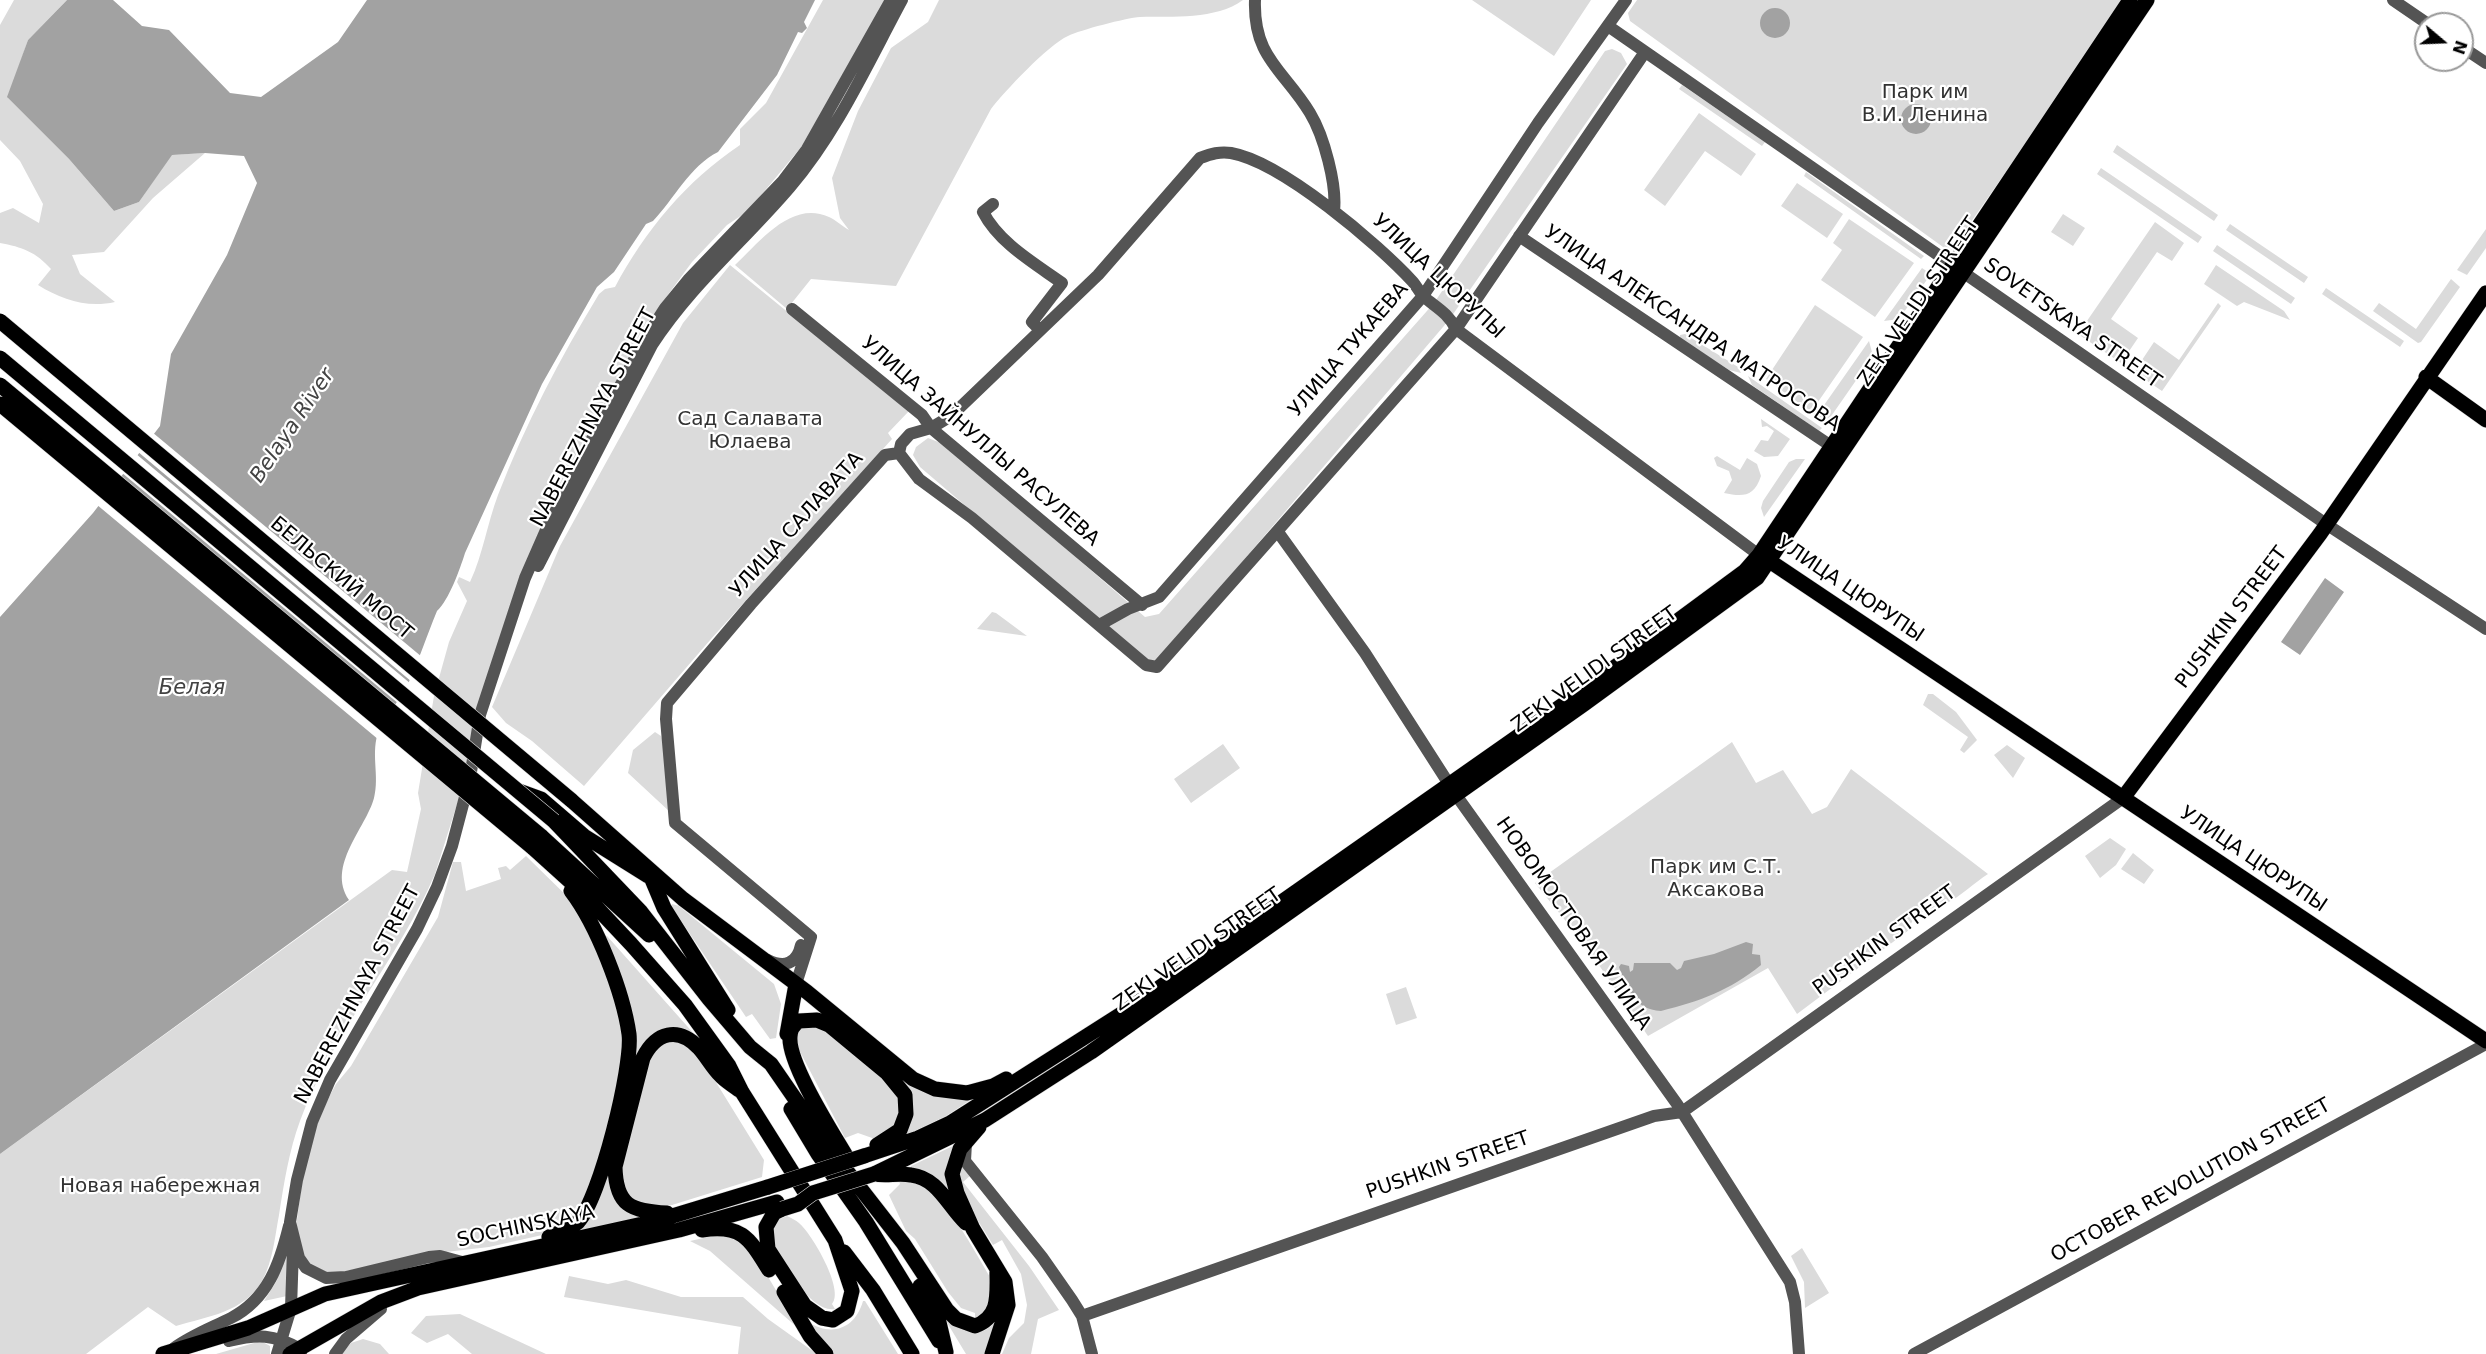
<!DOCTYPE html>
<html>
<head>
<meta charset="utf-8">
<style>
	body { margin:0 }
	#map { position:relative; width:2486px; height:1354px; overflow:hidden; background:#fff; font-family:"DejaVu Sans",sans-serif }
	canvas { display:block }
	.north { position:absolute; left:2414px; top:12px; width:60px; height:60px; box-sizing:border-box; background:#fff; border:2px solid #999; border-radius:50%; rotate:109deg; font-size:16px; font-weight:700; line-height:24px; text-align:center; color:#000 }
	.north::after { content:''; display:block; margin:auto; width:21px; height:27px; background:#000; clip-path:polygon(50% 0,100% 100%,50% 72%,0 100%) }
</style>
</head>
<body>
<div id="map">
<canvas width="2486" height="1354"></canvas>
<div class="north">N</div>
</div>
<script>
const ctx = document.querySelector('canvas').getContext('2d');
ctx.lineJoin = 'round';
function fillPath(path, color) { ctx.fillStyle = color; ctx.fill(path, 'evenodd'); }
function strokePath(path, color, width, dash) { ctx.strokeStyle = color; ctx.lineWidth = width; ctx.lineCap = dash ? 'butt' : 'round'; ctx.setLineDash(dash || []); ctx.stroke(path); }
function label(font, color, halo, rows, align = 'center') {
  ctx.font = font + ' "DejaVu Sans",sans-serif'; ctx.lineWidth = 4.5; ctx.setLineDash([]); ctx.textBaseline = 'middle'; ctx.strokeStyle = halo; ctx.fillStyle = color; for (const [text, x, y, turn = 0] of rows) {
    ctx.save(); ctx.translate(x, y); ctx.rotate((+turn || 0) * Math.PI / 180); ctx.textAlign = isNaN(turn) ? turn : align; if (halo) ctx.strokeText(text, 0, 0); ctx.fillText(text, 0, 0); ctx.restore();
  }
}
fillPath(new Path2D(`
	M14 0H67L28 40 8 98 69 159 114 211 139 202 171 155 205 153 153 198 104 252 72 255 80 274 115 302C87 308 62 300 38 285L51 269C36 252 22 247 0 243V213L13 208 39 223 43 204 20 161 0 140V25Z
	M823 0H885L802 146 748 211 727 225 692 262 648 322 552 503 435 874C398 960 332 1033 300 1121 289 1151 284 1183 279 1215 275 1236 273 1261 262 1281 243 1313 208 1316 176 1326L148 1307 86 1354H0V1154L392 870 407 872 421 809 418 793 434 696 449 642 467 601 457 582 459 577 470 582C483 554 487 524 498 495 525 425 560 358 599 294L605 289 615 287C645 231 686 181 740 145V129L766 103Z
	M939 0H1243C1216 20 1172 16 1140 17 1126 18 1080 30 1068 36 1048 45 1005 91 991 109L896 286 811 279 787 309 735 265C760 242 791 200 829 217 836 220 842 226 849 230L840 218 832 178 858 111 891 48 928 22Z
	M1472 0H1591L1554 56Z
	M1637 0H2126L1950 252 1630 21 1628 13Z
	M1612 49 1621 53 1627 64 1449 320 1153 666 920 467 913 455 916 447 928 438 946 445 1145 617 1159 614 1434 303 1605 51Z
	M1682 85 1765 142 1762 146 1679 89Z
	M1699 113 1756 154 1741 176 1705 151 1665 206 1644 190Z
	M2117 145 2218 215 2214 221 2113 152Z
	M2101 168 2202 237 2198 243 2097 174Z
	M1806 172 1924 256 1921 259 1804 176Z
	M1797 183 1843 214 1827 238 1781 206Z
	M2063 214 2085 228 2073 246 2051 232Z
	M1849 219 1914 263 1875 317 1821 280 1842 250 1833 243Z
	M2155 222 2184 243 2172 261 2157 252 2111 319 2138 338 2121 363 2078 334Z
	M2230 224 2308 277 2304 283 2226 230Z
	M2486 229V248L2467 275 2457 270Z
	M2217 245 2295 298 2291 304 2213 251Z
	M730 265 909 411 888 433 892 439 711 639 584 786 532 741 506 723 492 707 560 546 683 323Z
	M2216 265 2284 311 2290 320 2244 302 2237 306 2204 284Z
	M1922 268 1931 274 1899 319 1884 321Z
	M2451 279 2460 287 2421 342 2418 343 2373 311 2379 303 2416 329Z
	M2326 288 2404 341 2400 347 2322 294Z
	M2218 303 2221 306 2162 391 2134 372 2154 342 2179 360Z
	M1815 305 1863 337 1811 412 1766 379Z
	M1685 334 1738 367 1741 373 1729 370 1680 338V335Z
	M1869 341 1873 356 1825 425 1815 418Z
	M1748 376 1822 428 1819 431 1752 385Z
	M1761 419 1790 439 1778 456 1764 457 1754 451 1761 440 1768 441 1774 431 1767 426 1762 427Z
	M1717 456 1740 470 1747 458 1757 464 1761 476C1754 497 1743 497 1724 493L1732 480 1729 471 1717 466 1714 458Z
	M1796 459H1805L1764 517 1761 508 1763 501 1789 462Z
	M992 612 996 613 1027 636 977 629Z
	M1928 694H1933L1956 712 1977 740 1964 753 1960 750 1968 737 1923 705Z
	M655 732 661 736 664 744 670 812 628 773 633 750Z
	M1732 742 1756 783 1783 770 1812 814 1827 807 1851 769 1988 874C1974 883 1960 897 1945 904 1928 911 1914 909 1909 930L1797 1014 1768 968 1648 1036 1585 945 1535 883Z
	M1223 744 1240 768 1191 803 1174 779Z
	M2007 745 2025 758 2013 778 1994 755Z
	M2110 838 2126 849 2116 865 2100 878 2085 856Z
	M2133 853 2154 870 2144 884 2121 869Z
	M526 856 575 904 588 925 621 1016 624 1037 622 1073 596 1168 579 1212 551 1233 489 1247 437 1253 331 1274 311 1265 304 1258 296 1227 303 1175 316 1126 327 1101 336 1084 351 1066 438 917 453 862H461L466 891 501 879 498 868 506 866 510 870Z
	M672 904 679 906 774 984 781 1004 776 1038 770 1039 752 1014 746 1017 671 906Z
	M607 936 695 1035C663 1029 650 1025 637 1059L634 1058 605 937Z
	M1406 987 1417 1018 1396 1025 1386 994Z
	M816 1026 826 1031C843 1044 901 1083 901 1105 901 1112 896 1121 894 1127L875 1139 858 1133 845 1138 796 1044 798 1031 802 1027Z
	M666 1041 689 1044 714 1079 764 1160 762 1177 672 1205 653 1207 633 1201 621 1183 622 1168 653 1049Z
	M902 1079 968 1099 969 1101 946 1116 906 1135 910 1094Z
	M959 1143 953 1195 911 1169V1166Z
	M959 1159 971 1175 963 1182 1029 1266 1059 1310 1038 1319 1031 1354H1002L1009 1338 1024 1323 1027 1305 1021 1274 1002 1240 993 1245 960 1192Z
	M609 1162C614 1188 611 1212 644 1218L570 1234Z
	M899 1181C907 1181 915 1181 922 1184 945 1195 976 1254 990 1277L993 1287 987 1312 975 1319V1313L961 1308 948 1292 915 1239 906 1231 889 1195 900 1184Z
	M787 1216C791 1218 796 1220 799 1223 812 1234 845 1290 832 1304L835 1309C810 1313 785 1264 774 1245L772 1236 775 1221Z
	M717 1235 734 1237 758 1260 799 1329 710 1251 690 1241Z
	M1802 1248 1829 1293 1805 1308 1804 1282 1791 1256Z
	M287 1249V1296L264 1301 276 1282Z
	M569 1276 608 1284 626 1280 681 1297H743L768 1319 817 1354H738L741 1327 564 1297Z
	M863 1301H865L898 1354H833L808 1322C832 1337 855 1329 863 1301Z
	M460 1314 546 1354H472L448 1334 427 1343 411 1333 426 1316Z
	M943 1316C964 1334 979 1341 1000 1318L987 1354H966Z
	M363 1339 380 1344 389 1354H341L351 1343Z
	M261 1341 270 1346V1354H216Z`), '#dbdbdb');
fillPath(new Path2D(`
	M67 0H113L142 26 169 30 230 93 261 97 338 42 367 0H815L804 22 807 28 802 33 798 32 777 75 718 152C690 166 674 199 653 221L646 224 614 272 597 287 542 384 465 553C460 569 449 600 437 611 427 635 419 660 408 684 401 700 386 713 379 730 370 753 380 775 374 798 366 828 326 866 349 900L0 1154V617L93 513 160 426 171 354 227 255 257 183 244 156 205 153 172 155 139 202 114 211 69 159 7 97 28 40Z
	M1760 23a15 15 0 1 1 30 0a15 15 0 1 1-30 0Z
	M1901 119a15 15 0 1 1 30 0a15 15 0 1 1-30 0Z
	M2325 578 2344 592 2300 655 2281 642Z
	M1746 942 1753 944 1752 954 1760 955 1761 965C1729 991 1700 1001 1661 1011 1634 1009 1627 990 1619 967L1621 964 1629 966 1630 972 1633 970 1634 963H1670L1677 970 1681 968 1684 961 1714 954Z`), '#a2a2a2');
fillPath(new Path2D(`
	M152 432 422 657 412 682 137 451Z
	M135 453 411 684 399 704 121 472Z
	M118 475 382 730 379 740 96 504Z`), '#fff');
const major = new Path2D(`
	M2426 377 2486 420
	M1762 556 2486 1041
	M519 791 541 799 584 836 648 876
	M2123 798 2320 534 2486 293
	M571 800 683 899 807 992 913 1079 935 1089 967 1093 993 1086 1006 1079
	M554 821 641 912 709 999 750 1047 771 1064 829 1148 903 1243 947 1310 956 1319 975 1326C1000 1317 997 1295 997 1272
	M541 836 649 935
	M532 847 584 894 631 944 685 1005 729 1066 742 1092 835 1240 852 1291 847 1311 833 1320 822 1318 805 1306 768 1249 766 1227 774 1213 782 1209
	M648 870 664 908 728 1010
	M787 1034 796 984
	M791 1109 818 1154 866 1222 939 1341
	M979 1127 960 1149 952 1174 957 1193 973 1229 1005 1282 1008 1305 992 1354
	M864 1156 918 1138 950 1123 1129 1009 1577 695 1745 571 1759 555 2130 0
	M849 1161C834 1135 788 1064 790 1037 790 1030 793 1025 799 1021L817 1020 829 1025 887 1073 905 1095 906 1114 900 1130 877 1145
	M874 1174 985 1120 1091 1052 1584 704 1757 578 2147 0
	M874 1174C886 1176 899 1173 911 1175 938 1178 948 1206 966 1223
	M667 1213C631 1211 616 1206 615 1167L643 1058C656 1032 678 1026 699 1048 707 1057 712 1067 720 1075 725 1081 733 1085 739 1090
	M702 1230C742 1224 749 1238 769 1270
	M549 1237C559 1233 570 1229 578 1222 600 1199 633 1066 629 1034 623 992 597 925 571 891
	M844 1252 873 1290 912 1354
	M920 1286 938 1318 946 1352
	M784 1292 810 1336 826 1354
	M163 1354 248 1328 325 1294 656 1221 768 1187
	M290 1354 381 1302 418 1288 679 1230 777 1202`);
strokePath(major, '#dbdbdb', 16);
strokePath(new Path2D(`
	M1255 0C1253 58 1284 70 1310 113 1324 136 1337 185 1334 211
	M2393 0 2428 24
	M1608 26 2326 524 2486 629
	M2462 47 2486 63
	M993 204 983 212C999 243 1034 263 1062 283L1032 322 1039 329
	M1519 236 1837 450
	M792 309 922 415 931 428 1142 605
	M899 453 919 479 972 518 1146 665 1157 667 1456 329 1645 52
	M1278 532 1365 653 1456 795 1677 1104 1790 1282 1795 1302 1799 1354
	M538 566 652 345C691 285 744 241 790 187 837 132 868 63 902 0
	M1101 624 1128 609 1159 597 1423 296 1538 123 1626 0
	M768 960C784 968 797 964 801 945
	M796 984 811 937 675 823 666 719 667 703 751 604 885 455 899 453 901 444 910 434 931 428 951 416 1098 275 1200 158C1211 154 1220 151 1231 153 1282 162 1378 244 1413 282 1417 287 1420 293 1424 297 1437 308 1448 313 1456 329L1759 555
	M966 1143 965 1161 1042 1257 1072 1300 1082 1316 1092 1354
	M462 1262 440 1256 429 1257 346 1277 326 1278 306 1268 299 1258 290 1222 297 1180 312 1122 330 1080 417 929 437 887 452 846 470 778 480 715 525 578 557 505 645 339 665 308 688 280 782 182 807 149 891 0
	M1082 1316 1654 1116 1682 1112 2123 798
	M229 1341C257 1334 274 1334 300 1349L301 1354
	M174 1348C192 1335 211 1328 231 1318 268 1299 280 1263 289 1226
	M277 1354 291 1308 293 1249
	M335 1354 346 1339 381 1309
	M1914 1354 2486 1044`), '#545454', 12);
strokePath(major, '#000', 15);
const majorBridge = new Path2D(`
	M0 321 571 800
	M0 358 554 821
	M0 385 541 836
	M0 404 532 847
	M768 1187 864 1156
	M782 1209 798 1204 813 1193 874 1174`);
strokePath(majorBridge, '#dbdbdb', 16, []);
strokePath(majorBridge, '#000', 15);
label('20px', '#323232', '#fff', [
	["Парк им",1925,93],
	["В.И. Ленина",1925,116],
	["Сад Салавата",750,420],
	["Юлаева",750,443],
	["Парк им С.Т.",1716,868],
	["Аксакова",1716,891],
	["Новая набережная",160,1187]
]);
label('20px', '#000', '#fff', [
	["УЛИЦА ЦЮРУПЫ",1438,277,43],
	["ZEKI VELIDI STREET",1919,302,-56],
	["SOVETSKAYA STREET",2072,324,35],
	["УЛИЦА АЛЕКСАНДРА МАТРОСОВА",1692,329,34],
	["УЛИЦА ТУКАЕВА",1349,350,-49],
	["NABEREZHNAYA STREET",594,418,-62],
	["УЛИЦА ЗАЙНУЛЛЫ РАСУЛЕВА",980,442,41],
	["УЛИЦА САЛАВАТА",797,525,-48],
	["БЕЛЬСКИЙ МОСТ",341,579,40],
	["УЛИЦА ЦЮРУПЫ",1850,590,34],
	["PUSHKIN STREET",2232,618,-53],
	["ZEKI VELIDI STREET",1595,670,-36],
	["УЛИЦА ЦЮРУПЫ",2253,860,34],
	["НОВОМОСТОВАЯ УЛИЦА",1573,924,55],
	["PUSHKIN STREET",1885,941,-36],
	["ZEKI VELIDI STREET",1198,950,-35],
	["NABEREZHNAYA STREET",358,995,-62],
	["PUSHKIN STREET",1448,1166,-19],
	["OCTOBER REVOLUTION STREET",2191,1181,-29],
	["SOCHINSKAYA",526,1227,-12]
]);
label('italic 21px', '#434343', '#fff', [
	["Belaya River",293,426,-56],
	["Белая",192,689]
]);
</script>
</body>
</html>
